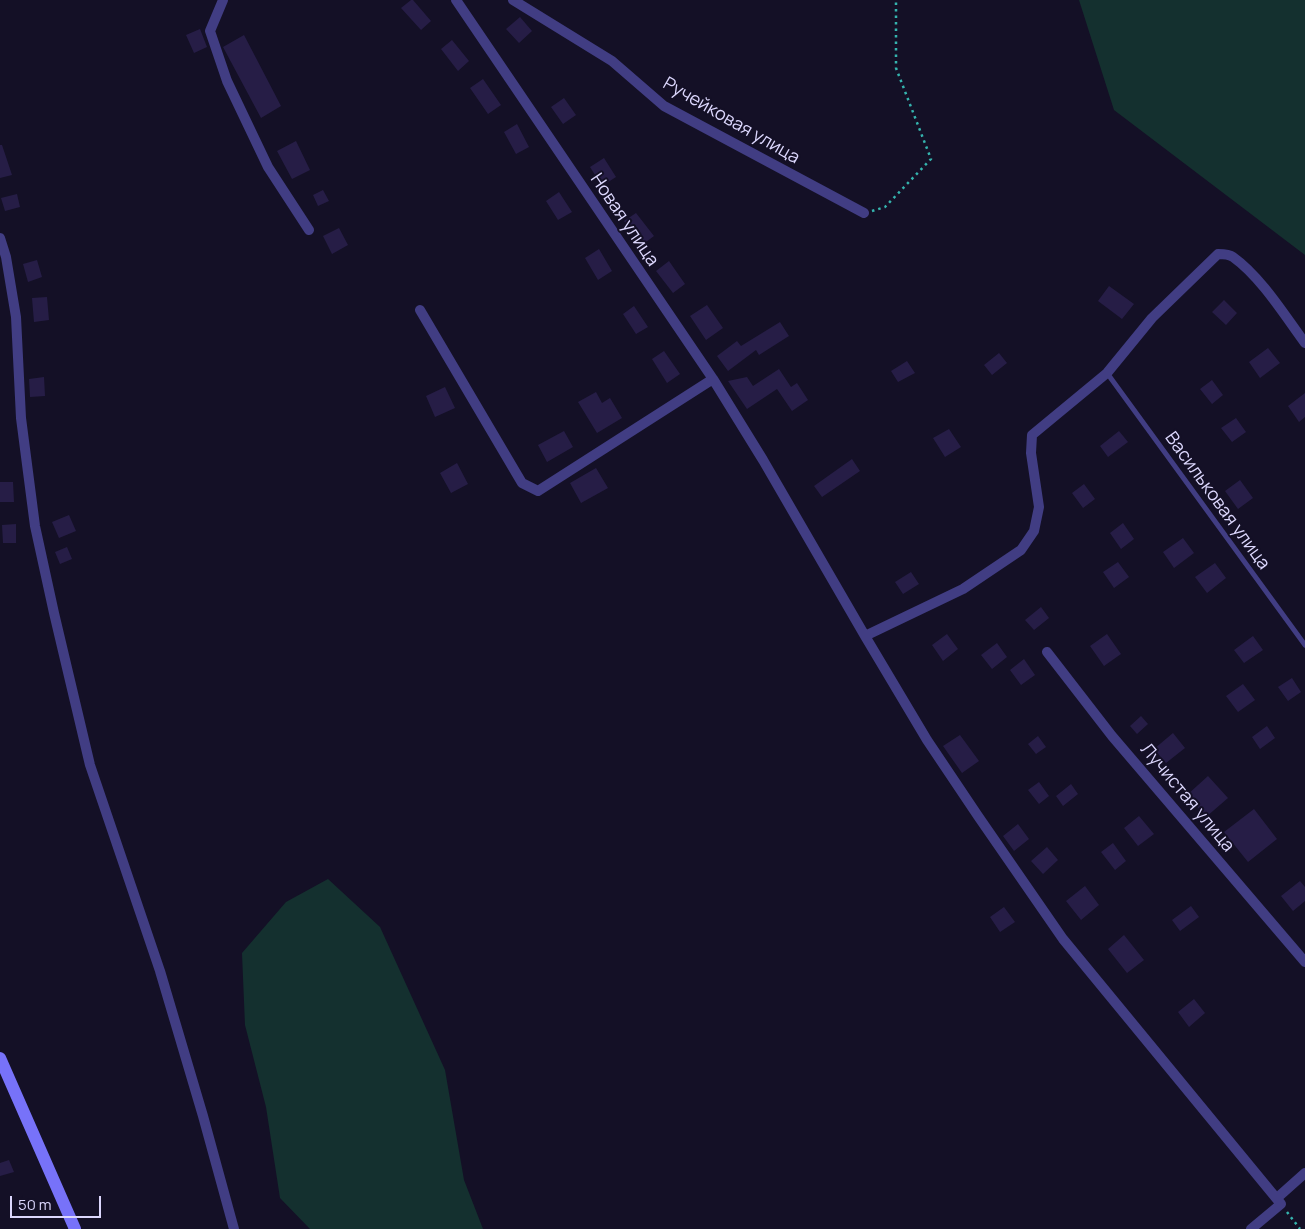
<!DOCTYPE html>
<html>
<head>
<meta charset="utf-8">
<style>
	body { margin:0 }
	#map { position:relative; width:1305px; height:1229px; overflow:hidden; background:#141026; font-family:Manrope,sans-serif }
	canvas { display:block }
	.scale { position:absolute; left:10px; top:1196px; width:91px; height:22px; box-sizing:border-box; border:2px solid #dcd7fd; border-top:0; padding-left:6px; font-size:15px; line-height:18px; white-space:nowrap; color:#dcd7fd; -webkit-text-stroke:4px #141026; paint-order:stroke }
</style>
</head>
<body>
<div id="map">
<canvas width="1305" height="1229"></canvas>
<div class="scale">50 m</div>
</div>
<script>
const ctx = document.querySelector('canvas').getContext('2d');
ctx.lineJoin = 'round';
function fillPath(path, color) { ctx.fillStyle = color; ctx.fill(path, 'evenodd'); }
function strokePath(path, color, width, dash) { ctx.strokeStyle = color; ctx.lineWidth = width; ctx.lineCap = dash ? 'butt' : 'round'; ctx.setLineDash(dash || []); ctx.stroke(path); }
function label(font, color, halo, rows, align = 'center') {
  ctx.font = font + ' Manrope,sans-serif'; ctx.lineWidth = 4; ctx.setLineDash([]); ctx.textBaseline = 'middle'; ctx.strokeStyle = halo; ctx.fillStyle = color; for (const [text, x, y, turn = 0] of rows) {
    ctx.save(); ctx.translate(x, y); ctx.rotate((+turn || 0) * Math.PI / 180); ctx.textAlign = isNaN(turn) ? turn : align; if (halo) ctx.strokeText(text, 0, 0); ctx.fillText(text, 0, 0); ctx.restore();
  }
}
fillPath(new Path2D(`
	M1079 0H1305V255L1114 110Z
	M328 879 380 927 445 1070 464 1180 483 1229H310L280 1198 266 1107 245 1025 242 953 286 902Z`), '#14302f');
fillPath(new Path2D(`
	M411 0H413L431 21 421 30 401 8Z
	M520 17 532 31 519 43 506 29Z
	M200 29 207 47 194 53 186 35Z
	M244 35 281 106 261 118 223 47Z
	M452 40 469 61 458 71 441 49Z
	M483 79 501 105 488 114 470 88Z
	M564 98 576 115 563 124 551 107Z
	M517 124 529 147 516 154 504 132Z
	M296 141 310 170 292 179 277 151Z
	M0 145H2L12 175 0 178Z
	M604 158 616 177 602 186 590 167Z
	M323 190 329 201 318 206 313 195Z
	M559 192 572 212 558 220 546 201Z
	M17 194 20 207 5 211 1 198Z
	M636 213 654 236 642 245 624 221Z
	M339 228 348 245 332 254 323 236Z
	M599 249 612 271 598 280 585 258Z
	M37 260 42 277 28 282 23 264Z
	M669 261 685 284 673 293 656 271Z
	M1109 286 1134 304 1122 319 1098 301Z
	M47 297 49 320 34 322 32 298Z
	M1224 300 1237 313 1226 325 1212 312Z
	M707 305 723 328 706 340 690 316Z
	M634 306 648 327 636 334 623 314Z
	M780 322 789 336 759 355 756 350 728 371 717 356 737 341 741 346Z
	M1268 348 1280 363 1260 378 1249 362Z
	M664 351 680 374 667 383 652 359Z
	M999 353 1007 363 992 375 984 365Z
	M907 361 915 373 898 382 891 371Z
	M779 369 791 387 797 383 808 400 792 411 777 389 747 409 728 381 747 377 753 386Z
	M44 377 45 396 30 397 29 379Z
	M1212 380 1223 395 1212 404 1200 389Z
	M445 387 455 408 435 417 426 396Z
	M596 392 602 403 610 398 622 418 597 433 578 402Z
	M1305 393V417L1299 422 1288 406Z
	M1236 418 1246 432 1232 442 1221 428Z
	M949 429 961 447 945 457 933 438Z
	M564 431 573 447 547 462 538 445Z
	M1119 431 1128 442 1108 457 1100 446Z
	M852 459 860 471 822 497 814 486Z
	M457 463 468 484 451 493 440 473Z
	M596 468 608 488 581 503 570 483Z
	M1240 480 1253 498 1238 509 1225 491Z
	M0 482H13L14 502H0Z
	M1084 484 1095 499 1083 508 1072 493Z
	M69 515 76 531 59 538 52 522Z
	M1123 523 1134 539 1121 549 1110 533Z
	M16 524V543H3L2 525Z
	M1183 538 1194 553 1174 568 1163 552Z
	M67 547 72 559 60 564 55 552Z
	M1118 562 1129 577 1114 588 1103 572Z
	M1215 563 1226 578 1207 593 1195 577Z
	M911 572 919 584 903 594 895 582Z
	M1041 607 1049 618 1034 630 1025 620Z
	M947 634 958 649 943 661 932 645Z
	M1107 634 1121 654 1104 666 1090 646Z
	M1253 636 1263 650 1244 663 1234 650Z
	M997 643 1007 657 992 669 981 655Z
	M1024 659 1035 675 1021 685 1010 670Z
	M1292 678 1301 692 1288 701 1278 687Z
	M1243 684 1255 700 1238 712 1226 696Z
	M1141 716 1148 724 1137 734 1130 726Z
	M1267 726 1275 738 1260 749 1252 737Z
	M1173 733 1185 748 1166 763 1154 749Z
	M960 735 979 761 962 773 943 746Z
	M1038 736 1046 747 1036 754 1028 744Z
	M1208 776 1228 798 1206 817 1187 795Z
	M1039 782 1049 796 1039 804 1028 790Z
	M1071 784 1078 794 1063 806 1056 796Z
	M1254 809 1277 839 1248 862 1224 832Z
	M1139 816 1154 834 1138 846 1124 828Z
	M1018 824 1029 839 1014 851 1003 836Z
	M1113 843 1126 861 1115 870 1101 852Z
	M1047 847 1058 860 1043 874 1031 861Z
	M1300 881 1305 887V901L1293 911 1281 896Z
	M1085 886 1099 905 1081 920 1066 901Z
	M1191 906 1199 917 1180 931 1172 920Z
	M1004 907 1015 922 1000 932 990 917Z
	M1124 935 1144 960 1127 973 1108 949Z
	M1194 999 1205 1013 1189 1027 1178 1012Z
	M9 1160 14 1172 0 1176V1163Z`), '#261d46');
strokePath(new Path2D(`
	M872 211 885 207 931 159 896 68V0
	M1287 1212 1300 1229`), '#35b4ae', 2.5, [2.5, 4]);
strokePath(new Path2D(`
	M1107 373 1305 645`), '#413d83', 5);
strokePath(new Path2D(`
	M223 0 210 31 227 81 268 167 309 230
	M456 0 713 379 763 460 865 636 927 740 978 816 1063 939 1281 1204 1251 1229
	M513 0 612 61 664 106 864 213
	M0 238 6 257 16 317 21 418 35 526 54 613 90 765 160 971 203 1116 234 1229
	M420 310 522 483 538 491 713 379
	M865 636 963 589 1021 550 1034 531 1039 507 1031 453 1032 435 1107 373 1152 318 1218 254C1223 254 1229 254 1233 257 1261 277 1285 316 1305 343
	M1047 652 1112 736 1305 962
	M1277 1198 1305 1173`), '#413d83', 10);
strokePath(new Path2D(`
	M0 1058 75 1229`), '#7772f9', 12);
label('18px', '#dcd7fd', '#141026', [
	["Ручейковая улица",731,121,30],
	["Новая улица",624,220,56],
	["Васильковая улица",1217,501,54],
	["Лучистая улица",1187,798,50]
]);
</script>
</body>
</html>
